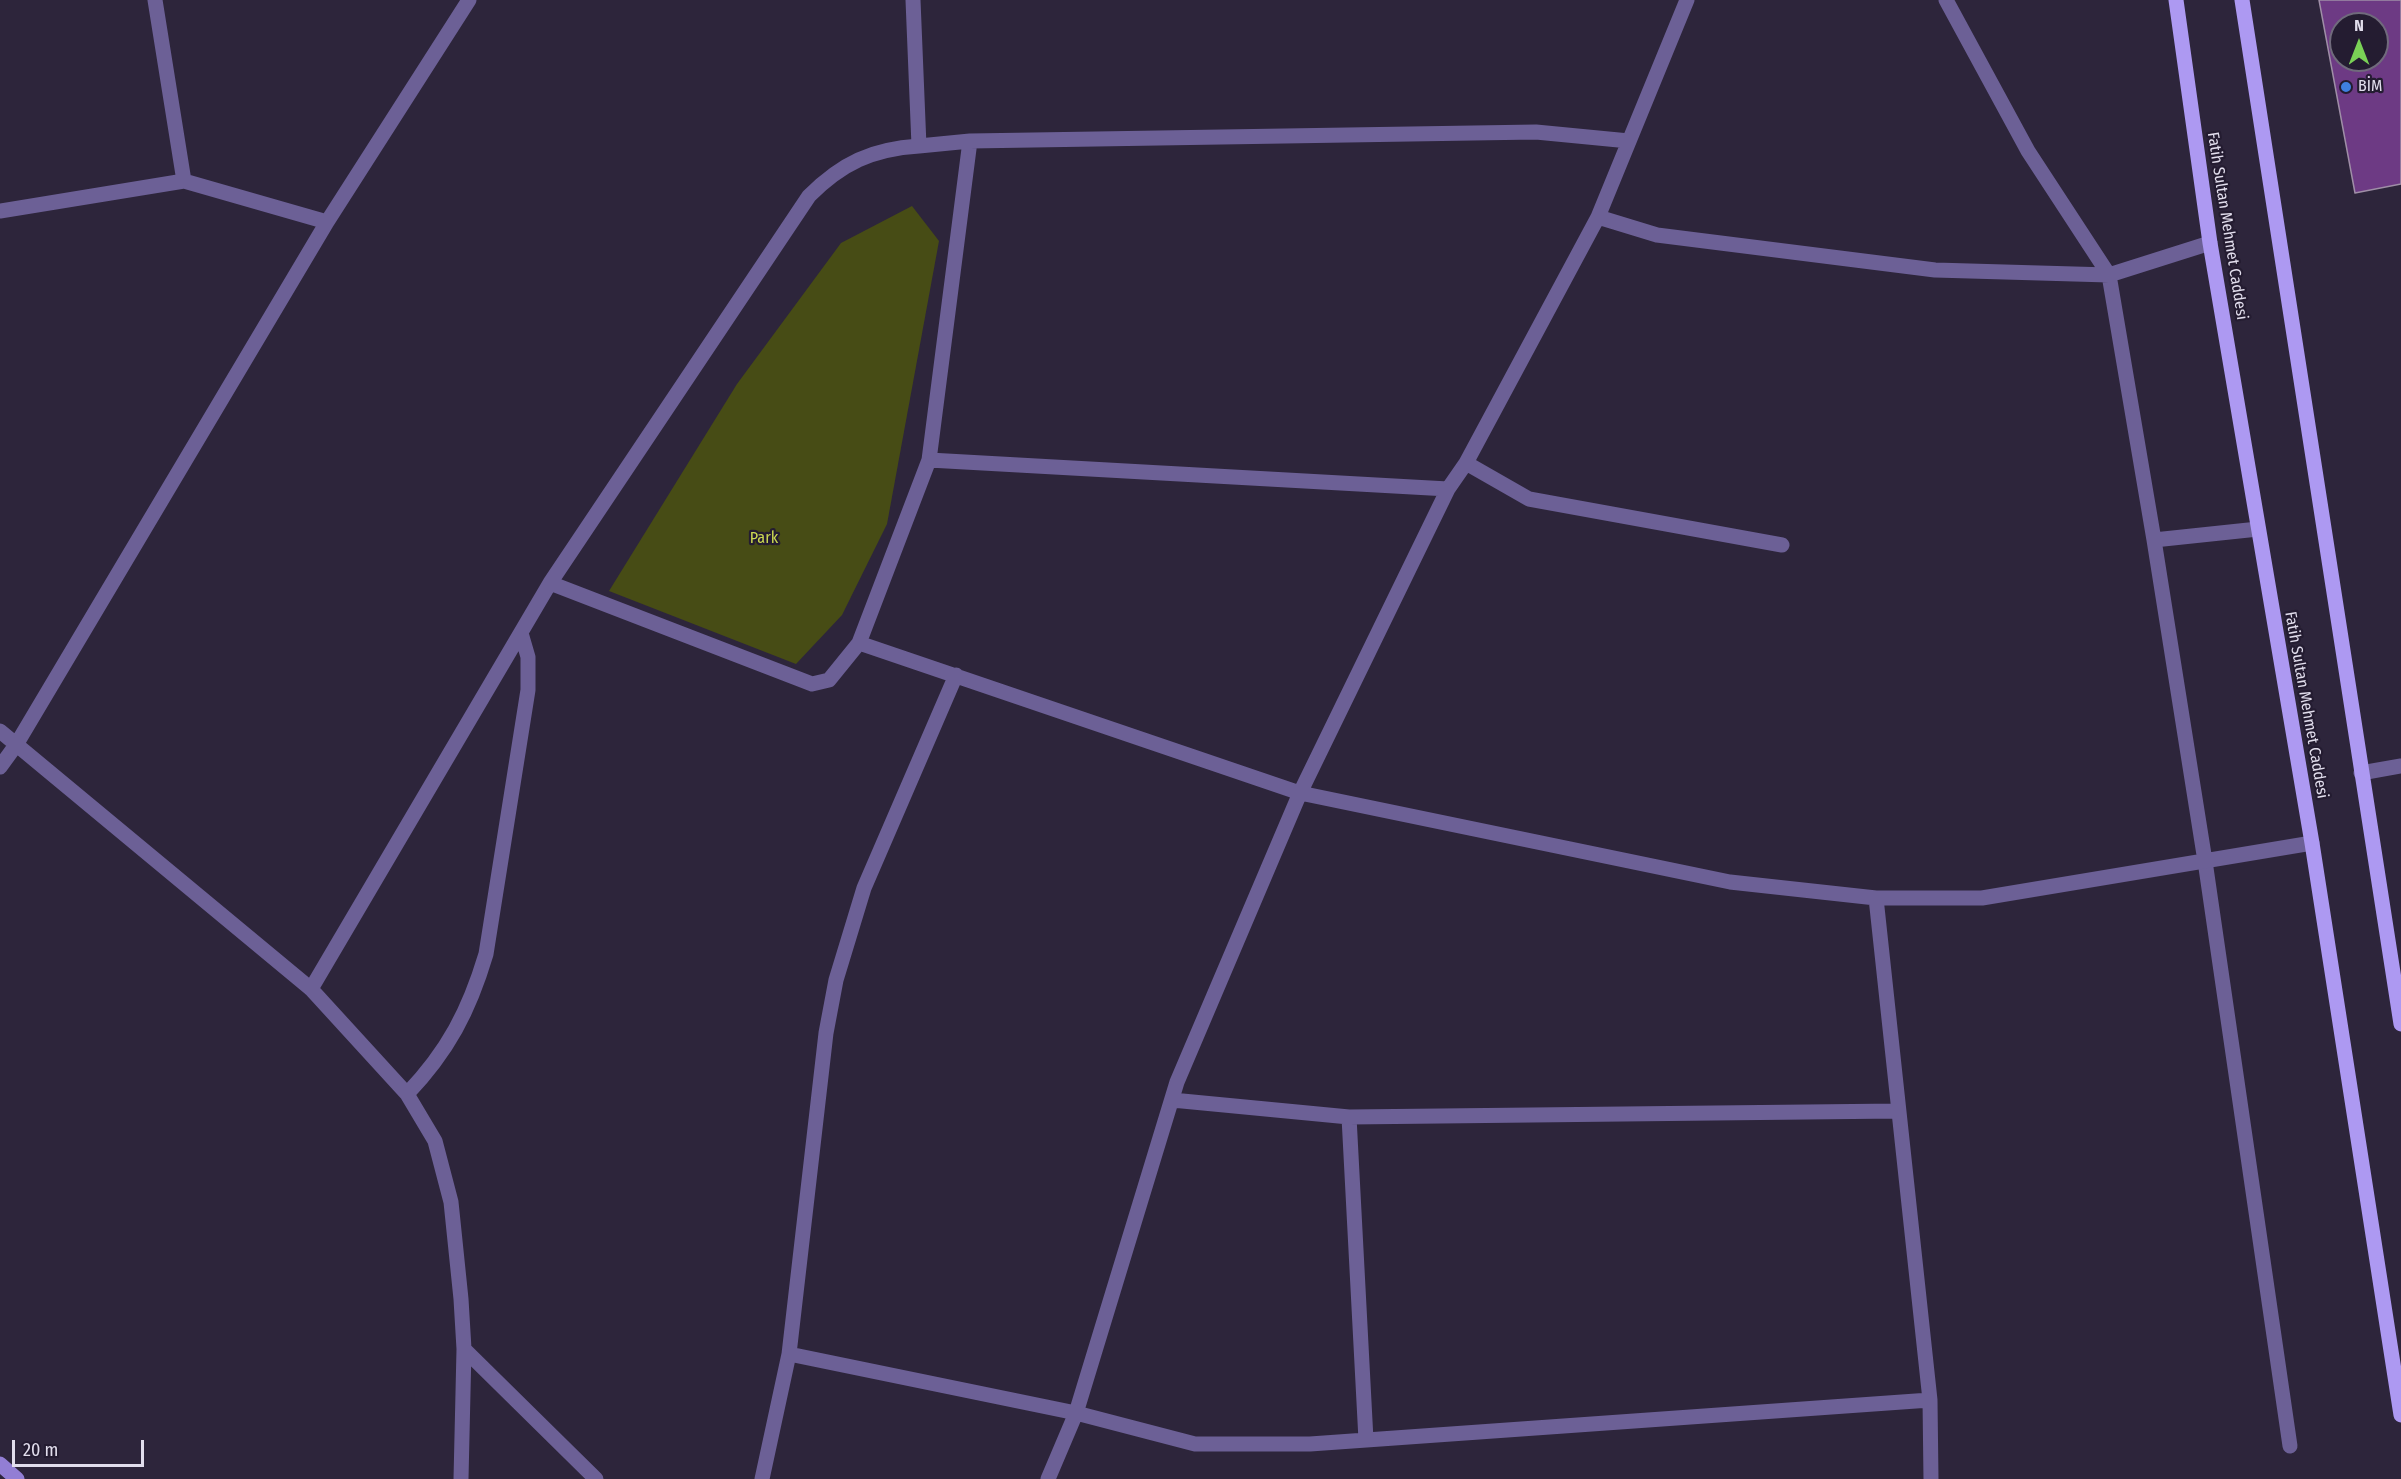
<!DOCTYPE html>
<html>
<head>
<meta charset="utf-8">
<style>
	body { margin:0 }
	#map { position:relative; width:2401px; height:1479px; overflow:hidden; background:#2d253b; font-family:"Fira Sans Condensed",sans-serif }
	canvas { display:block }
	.north { position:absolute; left:2329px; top:12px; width:60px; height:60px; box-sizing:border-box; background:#241c31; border:2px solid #706a7c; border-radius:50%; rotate:0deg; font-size:16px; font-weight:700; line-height:24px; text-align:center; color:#e2deed }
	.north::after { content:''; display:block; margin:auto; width:21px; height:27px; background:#7ad156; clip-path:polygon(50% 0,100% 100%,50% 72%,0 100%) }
	.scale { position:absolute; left:12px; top:1440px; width:132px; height:27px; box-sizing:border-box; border:3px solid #e2deed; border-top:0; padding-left:8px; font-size:18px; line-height:21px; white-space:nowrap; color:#e2deed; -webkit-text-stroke:4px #241c31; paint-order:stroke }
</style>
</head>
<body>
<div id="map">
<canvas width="2401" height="1479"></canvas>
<div class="north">N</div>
<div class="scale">20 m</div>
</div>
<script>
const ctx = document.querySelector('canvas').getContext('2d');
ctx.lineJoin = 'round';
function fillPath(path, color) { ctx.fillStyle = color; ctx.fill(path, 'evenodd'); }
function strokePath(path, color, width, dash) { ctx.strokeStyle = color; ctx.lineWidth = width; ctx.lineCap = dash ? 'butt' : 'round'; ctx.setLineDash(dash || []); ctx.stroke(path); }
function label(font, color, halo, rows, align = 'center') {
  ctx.font = font + ' "Fira Sans Condensed",sans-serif'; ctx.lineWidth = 4.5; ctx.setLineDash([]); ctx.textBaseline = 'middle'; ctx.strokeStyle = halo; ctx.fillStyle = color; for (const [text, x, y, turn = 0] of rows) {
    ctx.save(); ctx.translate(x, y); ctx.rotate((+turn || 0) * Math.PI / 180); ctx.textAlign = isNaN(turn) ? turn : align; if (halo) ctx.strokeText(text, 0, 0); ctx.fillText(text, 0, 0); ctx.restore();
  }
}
fillPath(new Path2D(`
	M912 206 939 241 887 524 842 615 796 664 609 591 737 384 841 243Z`), '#474c15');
const building = new Path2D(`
	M2319 0H2401V184L2355 193ZM2341 24H2377V60H2341Z`);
fillPath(building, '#6d3a84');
strokePath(building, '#9f8ea7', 1.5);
strokePath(new Path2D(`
	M2205 861 2290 1446`), '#6c6096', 15);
strokePath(new Path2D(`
	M155 0 184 181
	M913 0 919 146 970 141 1536 132 1629 141
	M1946 0 2028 151 2109 275 2154 540 2205 861
	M970 141 929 460 1448 489 1466 463 1598 217 1687 0
	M0 211 184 181 327 222
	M1598 217 1657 235 1935 270 2109 275 2210 243
	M1466 463 1529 499 1782 545
	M2154 540 2258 529
	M550 583 812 684 829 680 859 643 929 460
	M859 643 1300 793 1730 882 1876 898H1982L2312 843
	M0 731 311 989 407 1094 435 1141 451 1202 461 1299 464 1349 461 1479
	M0 767 16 745 327 222 469 0
	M2361 773 2401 766
	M1876 898 1930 1400 1931 1479
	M311 989 550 583 809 196C842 163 872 149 919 146
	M407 1094C448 1051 469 1011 486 954L528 690V657L521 633
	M1172 1100 1349 1117 1898 1111
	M1349 1117 1366 1440
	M464 1349 596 1479
	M789 1354 1076 1413 1195 1444H1310L1930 1400
	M762 1479 789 1354 826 1033 836 980 864 888 956 675
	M1048 1479 1076 1413 1177 1082 1300 793 1448 489`), '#6c6096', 15);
strokePath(new Path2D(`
	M0 1464 17 1479`), '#927ed4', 15);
strokePath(new Path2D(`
	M2176 0 2210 243 2312 843 2401 1415
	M2242 0 2401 1024`), '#ad99f2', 15);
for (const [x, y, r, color] of [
	[2346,87,6,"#3f7fe0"]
]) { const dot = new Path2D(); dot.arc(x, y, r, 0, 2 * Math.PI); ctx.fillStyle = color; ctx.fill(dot); strokePath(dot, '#241c31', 2); }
label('16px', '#e2deed', '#241c31', [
	["BİM",2358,87]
], 'left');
label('16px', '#e2deed', '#241c31', [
	["Fatih Sultan Mehmet Caddesi",2227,226,81],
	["Fatih Sultan Mehmet Caddesi",2306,705,80]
]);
label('16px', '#cbd851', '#241c31', [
	["Park",764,539]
]);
</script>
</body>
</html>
